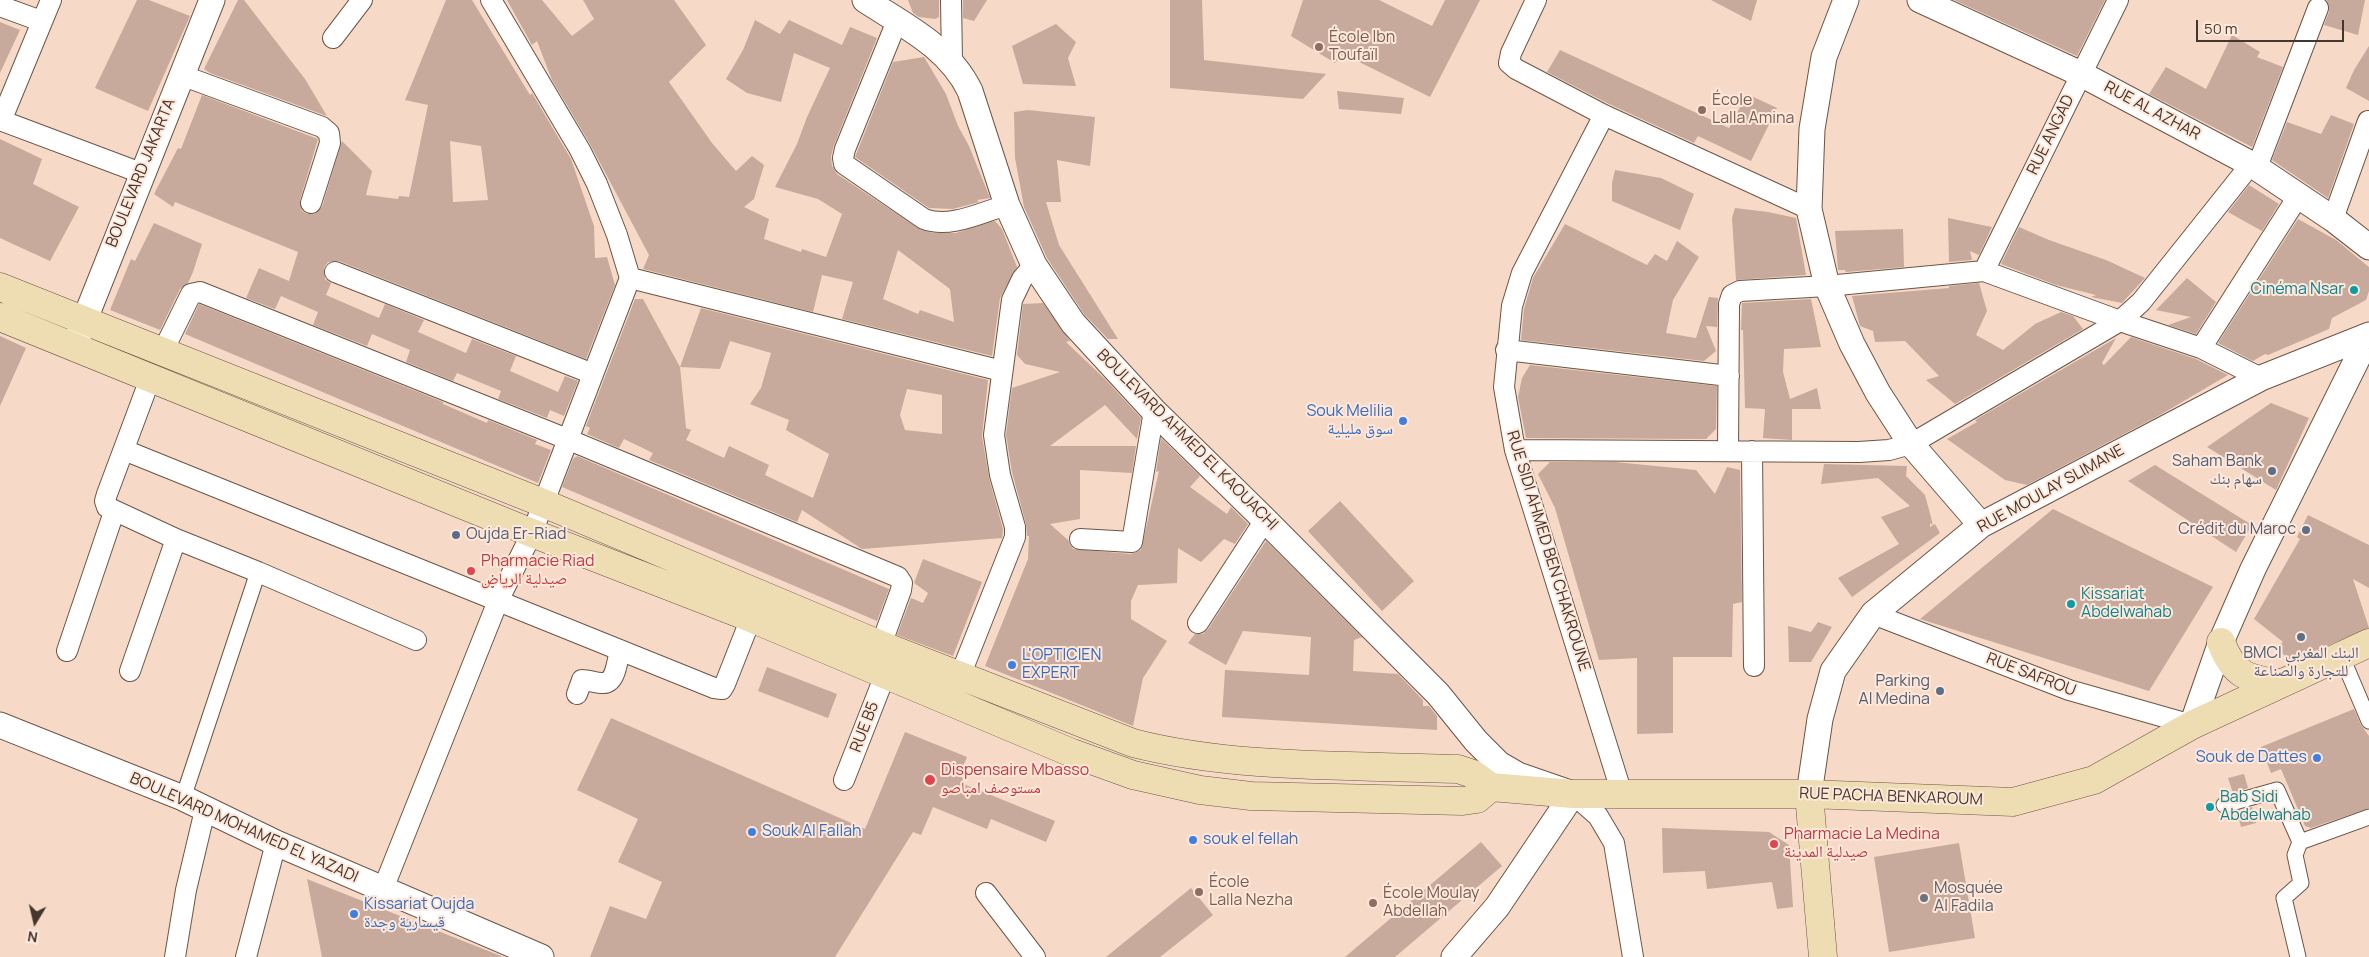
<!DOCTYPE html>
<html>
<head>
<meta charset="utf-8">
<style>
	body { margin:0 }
	#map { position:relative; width:2369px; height:957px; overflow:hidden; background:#f6d9c7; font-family:Manrope,sans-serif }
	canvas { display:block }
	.north { position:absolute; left:10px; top:897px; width:50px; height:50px; -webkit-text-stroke:4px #ffe8d9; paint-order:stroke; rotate:189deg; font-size:14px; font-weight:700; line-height:20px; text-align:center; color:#433730 }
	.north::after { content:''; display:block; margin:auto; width:18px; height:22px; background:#433730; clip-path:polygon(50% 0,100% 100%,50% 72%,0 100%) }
	.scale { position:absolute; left:2196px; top:20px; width:148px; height:22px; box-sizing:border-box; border:2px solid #433730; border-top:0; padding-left:6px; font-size:15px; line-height:18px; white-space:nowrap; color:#433730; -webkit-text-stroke:4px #ffe8d9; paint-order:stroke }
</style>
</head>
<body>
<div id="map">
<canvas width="2369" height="957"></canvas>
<div class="north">N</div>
<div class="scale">50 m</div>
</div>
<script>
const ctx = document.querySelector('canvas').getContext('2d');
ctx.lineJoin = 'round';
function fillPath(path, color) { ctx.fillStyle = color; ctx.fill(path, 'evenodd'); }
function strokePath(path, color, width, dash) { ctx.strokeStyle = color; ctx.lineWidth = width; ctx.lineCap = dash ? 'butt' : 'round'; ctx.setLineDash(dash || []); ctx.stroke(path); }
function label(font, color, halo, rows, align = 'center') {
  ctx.font = font + ' Manrope,"Noto Naskh Arabic",sans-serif'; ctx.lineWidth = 4; ctx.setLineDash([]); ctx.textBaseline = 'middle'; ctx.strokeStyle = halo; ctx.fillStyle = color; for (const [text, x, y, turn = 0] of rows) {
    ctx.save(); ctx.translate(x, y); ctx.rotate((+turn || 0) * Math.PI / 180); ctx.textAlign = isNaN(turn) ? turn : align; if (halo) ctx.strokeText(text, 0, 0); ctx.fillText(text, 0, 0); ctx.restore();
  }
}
fillPath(new Path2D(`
	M137 0H149L190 16 148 111 95 88Z
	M238 0H244L305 79 327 116 210 73 204 69Z
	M446 0H472L530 95 532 93 571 159 594 226 595 258 607 257 615 285 586 359 339 261 328 262 324 268 325 279 331 283 326 295 379 318 385 304 424 320 418 332 466 353 472 339 516 356 510 371 558 392 565 376 578 381 564 416 550 410 547 418 498 399 501 391 457 373 453 381 406 362 410 350 372 334 367 346 313 325 318 312 281 296 275 309 246 298 259 268 289 281 298 252 175 202 173 207 154 194 178 148 181 149 202 95 318 139 300 200 302 211 307 214H314L322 207 342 141 372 171 366 195 398 199 399 196 409 197 428 105 405 100ZM450 141 481 146 488 200 453 202Z
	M507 0H542L572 36 594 19 583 0H674L706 45 669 82 712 143 736 171 752 156 764 165 754 199 744 207 769 219 764 239 801 252 802 249 826 257 842 214 818 199 775 187 797 144 807 117 830 68 794 53 781 102 747 93 726 79 743 50 755 20 780 34 789 20 842 45 850 27 877 38 834 145 831 156 832 166 837 174 921 230 933 233H956L995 221 1002 229 1017 267 1000 298 992 356 842 319 853 282 822 275 813 312 643 269 649 255 590 144 552 80 537 41 532 45ZM898 250 950 289 954 322 920 310 918 314 883 299Z
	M908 0H939V17L935 19 919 17 913 13Z
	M963 0H987L974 21 963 18Z
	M1170 0H1202L1204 60 1326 74 1303 99 1170 88Z
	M1303 0H1379L1432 26 1445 0H1480L1430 97 1343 54 1335 63 1291 36Z
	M1711 0H1757L1751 21Z
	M1954 0H2105L2077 56Z
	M2327 0H2365L2358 35 2324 25 2329 12Z
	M0 22 20 30 0 73Z
	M1056 24 1076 42 1068 58 1076 86 1023 84 1012 46Z
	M2232 35 2260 52 2257 57 2283 67 2252 147 2149 94 2166 67 2206 89Z
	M2369 46V101L2346 88 2354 70Z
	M1560 50 1729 128 1747 94 1777 108 1751 161 1698 136 1694 143 1609 104 1547 72Z
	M924 57 946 94 958 126 969 146 990 198 977 200 979 202 953 209 929 208 855 157 893 62Z
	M1337 91 1404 98 1401 114 1339 109Z
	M1028 110 1095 117 1090 166 1057 160 1061 202H1046L1059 245 1118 339H1108L1084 314 1047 258 1024 207 1015 158 1014 112Z
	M2331 115 2354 124 2328 198 2272 160 2287 122 2321 134Z
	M0 139 42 159 33 184 79 207 50 261 0 238Z
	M1615 170 1661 178 1694 194 1680 230 1612 201V183Z
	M2249 185 2279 204 2262 231 2228 212Z
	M1735 208 1768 212 1796 218 1806 275 1736 280 1732 218Z
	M1948 218 1992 227 1979 255 1970 251 1972 260 1949 262Z
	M2298 219 2336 240 2369 267V291L2366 300 2332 318 2329 329 2268 355 2265 354 2253 361 2218 343Z
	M154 223 202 244 193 272 188 283 180 289 160 330 110 310 131 259 135 261Z
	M1565 224 1647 265 1655 254 1667 261 1677 241 1699 257 1673 300 1666 333 1696 338 1709 297 1718 298 1717 327 1706 326 1716 351 1704 361 1521 340 1524 309 1533 278Z
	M2019 227 2049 240 2106 260 2145 278 2122 303 2091 297 2096 295 2056 285 2001 264Z
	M1903 229 1904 267 1846 272 1845 270H1838L1835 231Z
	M2187 278 2216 302 2196 334 2168 325 2191 317 2156 310Z
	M1979 283 1987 311 1976 335 2003 350 2035 324 2061 312 2073 316 2083 329 1955 404 1926 380 1939 376 1905 341 1875 342 1873 331 1860 326 1852 296 1949 288V286Z
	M635 299H643L680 367 701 308 988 380 982 436 989 478 1003 529 1002 538 862 549 802 510 797 522 649 460 653 453 624 439 619 448 587 434 590 428 586 426ZM730 341 771 353 761 388 750 404 789 420 786 430 829 454 813 498 765 475 769 465 729 446 724 458 686 440 691 430 686 428 680 367 720 369ZM907 389 942 395V434L905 430 900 415Z
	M1811 299 1821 347 1784 349 1783 372 1790 399 1817 388 1821 409H1792V440L1763 438 1765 409 1745 408 1743 330H1741L1742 303Z
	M1043 303 1070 341 1066 342 1105 379 1141 418 1137 439 1105 405 1050 446H1136L1132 473 1080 470V519L1050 524 1068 540 1073 549 1131 554 1141 550 1159 471 1156 472 1161 438 1200 476 1190 487 1227 514 1231 507 1248 524 1235 544 1224 539 1201 562 1178 548 1177 583 1138 585 1131 601V619L1167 641 1143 678 1133 726 985 666 1028 559 1029 536H1027L1026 524 1012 472 1006 435 1012 388 1060 372 1025 364 1017 355 1023 304Z
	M199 304 443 402V404L487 423 488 420 537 440 535 444 551 450 538 483 185 334Z
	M0 336 26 348 0 406Z
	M2131 337 2196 359 2228 375 2160 415 2027 485 2005 480 1947 439 1977 422 1975 420 2116 338 2102 363 2104 365Z
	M1530 365 1717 386 1716 429 1706 439 1526 438 1518 397 1522 378Z
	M2271 403 2309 418 2276 490 2207 447Z
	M577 456 889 589 877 621 562 487 573 459Z
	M1550 462H1615L1696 470 1715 494 1727 467 1740 470 1742 602 1733 604 1732 657H1673V733L1637 734V658L1599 660 1555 508 1538 474Z
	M1824 464 1907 466 1906 476 1925 495 1933 525 1930 523V527L1935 524 1940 533 1852 597 1838 578 1899 544 1881 517 1910 506 1878 478 1821 484Z
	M2155 465 2252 525 2236 552 2128 481Z
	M1340 501 1414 581 1382 611 1308 531Z
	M2053 509 2213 587 2149 691 1920 619Z
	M2308 515 2369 545V588L2353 579 2369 628 2291 661 2276 648 2283 642 2254 619 2300 539 2297 537Z
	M1266 541 1362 637 1354 640 1353 671 1398 674 1423 700V706H1429L1437 716V730L1222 717 1225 670 1309 675 1311 637 1243 631 1226 665 1188 643 1195 634H1203L1208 629Z
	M923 559 982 582 953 656 897 635 911 598 923 603 928 593 914 583Z
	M1818 622 1832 627 1811 662H1789L1788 626 1811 632Z
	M767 667 837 694 828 718 758 691Z
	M2354 709 2361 725 2369 736V808L2311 828 2305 826 2281 769 2271 773 2261 747Z
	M611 718 865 829 905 732 967 757 960 774 966 785 1055 821 1046 842 991 819 987 829 933 807 921 835 913 832 835 957H590L610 906 646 919 662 882 618 862 638 819 577 790Z
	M2244 774 2248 788 2233 793 2228 778Z
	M2252 807 2256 823 2241 827 2237 811Z
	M1662 828 1769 832 1789 845 1793 907 1777 909 1772 882 1707 889 1705 871 1663 873Z
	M1481 842 1502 866 1395 957H1345Z
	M1959 843 1975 938 1889 952 1874 857Z
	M307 879 501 956V957H322Z
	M1191 888 1213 915 1160 957H1106Z`), '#c7aa9b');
const pedestrian = new Path2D(`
	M2341 655 2369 721
	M183 798 258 572
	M2224 805 2277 790 2300 842 2369 817
	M2298 957 2284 898 2301 883 2295 855 2300 842`);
const minor = new Path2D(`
	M951 0 952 61
	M1536 0 1511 53 1509 63 1516 69 1604 115 1809 209
	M0 6 41 21
	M897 21 845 149 843 158 844 164 924 219C950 229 982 212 1007 205
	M333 38 362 0
	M181 75 322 127 329 133 330 143 311 203
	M1604 115 1522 273 1512 306 1504 387 1515 450 1622 794
	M0 120 141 173
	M1 121 51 0
	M2257 167 2318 8
	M2333 219 2368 121
	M1984 271 2118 0
	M335 272 593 374
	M630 278 1002 371
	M2201 348 2299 195
	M1506 350 1729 376
	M162 353 191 294 200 292 567 439 898 577 902 583 901 590 881 645
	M150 379 107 494 105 501 107 507 176 539 258 572 416 640
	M124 450 714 688 722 689 725 684 751 618
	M1515 450 1859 452 1889 450 1911 444 2120 321 2141 302 2251 164
	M1728 450 1729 304 1732 295 1740 291 1827 286 1984 271 2120 321 2201 348 2261 378
	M1752 451 1754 666
	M1080 539 1132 542 1154 411
	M1873 614 2069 690 2192 725
	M1198 623 1265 520
	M67 651 114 512
	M130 671 176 539
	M960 676 1015 537V527L1000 475 994 435 1012 300 1022 279 1034 265
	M577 694 582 680C589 680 595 683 602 683 616 684 617 661 620 650
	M844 780 885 675
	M1573 794 1598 816 1614 843 1633 957
	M383 889 498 601 532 533 630 278 617 235 597 184 580 150 491 0
	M986 893 1035 957
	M175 957 186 890 205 810
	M246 957 276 843`);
const tertiary = new Path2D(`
	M865 0C905 26 949 47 970 91L1007 205 1034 265 1073 323 1154 411 1265 520 1438 694 1476 741 1499 764 1518 775 1573 794 1497 907 1454 957
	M1846 0 1824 57 1812 129 1809 209 1827 286 1852 344 1878 393 1911 444 1981 525
	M1920 0 2081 74 2251 164 2333 219 2369 247
	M77 339 212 0
	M0 725 183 798 276 843 541 957
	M2192 725 2221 642 2253 569 2369 335
	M1809 794 1820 719 1833 671 1873 614 1981 525 2261 378 2369 335`);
const secondary = new Path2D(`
	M0 287 543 503 881 645 1133 743C1234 769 1353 765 1458 769L1473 774 1491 787 1573 794H1809L2013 802 2094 780 2192 725 2369 643
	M0 317 532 533 751 618 1072 753 1133 775 1200 790 1251 796 1463 801 1477 799 1491 787
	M2221 642C2233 675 2248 680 2281 683
	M1809 794 1823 957`);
strokePath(pedestrian, '#6d5545', 17);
strokePath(minor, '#6d5545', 22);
strokePath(tertiary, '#6d5545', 27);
strokePath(secondary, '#6d5545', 29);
strokePath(pedestrian, '#fff', 15);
strokePath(minor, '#fff', 20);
strokePath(tertiary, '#fff', 25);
strokePath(secondary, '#eeddb2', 28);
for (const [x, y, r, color] of [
	[1319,47,5,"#8d6e63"],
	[1702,110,5,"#8d6e63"],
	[2354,290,5,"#0f9aa8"],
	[1403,421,5,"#3f7fe0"],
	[2272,471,5,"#5c6f8a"],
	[2306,530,5,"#5c6f8a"],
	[456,535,5,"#5c6f8a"],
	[471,571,5,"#e0444e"],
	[2071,604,5,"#0f9aa8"],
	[2301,637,5,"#5c6f8a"],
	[1012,665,5,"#3f7fe0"],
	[1940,691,5,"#5c6f8a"],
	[2317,758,5,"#3f7fe0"],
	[930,780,6,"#e0444e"],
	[2210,807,5,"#0f9aa8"],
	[752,832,5,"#3f7fe0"],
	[1193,840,5,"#3f7fe0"],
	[1774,844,5,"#e0444e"],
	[1199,892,5,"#8d6e63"],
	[1924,898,5,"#6b7280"],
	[1373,903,5,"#8d6e63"],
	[354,914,5,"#3f7fe0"]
]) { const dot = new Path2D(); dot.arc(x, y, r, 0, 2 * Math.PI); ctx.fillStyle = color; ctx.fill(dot); strokePath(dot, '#ffe8d9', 2); }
label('16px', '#785e54', '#ffe8d9', [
	["École Ibn",1329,38],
	["Toufaïl",1329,56],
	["École",1712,101],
	["Lalla Amina",1712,119],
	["École",1209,883],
	["Lalla Nezha",1209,901],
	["École Moulay",1383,894],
	["Abdellah",1383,912]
], 'left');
label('16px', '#433730', '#ffe8d9', [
	["RUE AL AZHAR",2152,111,28],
	["RUE ANGAD",2051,135,-64],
	["BOULEVARD JAKARTA",141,173,-68],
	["BOULEVARD AHMED EL KAOUACHI",1187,440,45],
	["RUE MOULAY SLIMANE",2051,489,-29],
	["RUE SIDI AHMED BEN CHAKROUNE",1548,551,73],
	["RUE SAFROU",2031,675,21],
	["RUE B5",865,727,-69],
	["RUE PACHA BENKAROUM",1891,797,2],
	["BOULEVARD MOHAMED EL YAZADI",244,828,24]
]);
label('16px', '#0d838f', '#ffe8d9', [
	["Cinéma Nsar",2344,290,"right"],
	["Kissariat",2081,595],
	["Abdelwahab",2081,613],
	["Bab Sidi",2220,798],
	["Abdelwahab",2220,816]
], 'left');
label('16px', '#366cbe', '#ffe8d9', [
	["Souk Melilia",1393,412,"right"],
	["سوق مليلية",1393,430,"right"],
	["L'OPTICIEN",1022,656],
	["EXPERT",1022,674],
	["Souk de Dattes",2307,758,"right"],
	["Souk Al Fallah",762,832],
	["souk el fellah",1203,840],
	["Kissariat Oujda",364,905],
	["قيسارية وجدة",364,923]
], 'left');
label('16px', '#4e5e75', '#ffe8d9', [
	["Saham Bank",2262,462],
	["سهام بنك",2262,480],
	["Crédit du Maroc",2296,530],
	["Oujda Er-Riad",466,535,"left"],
	["BMCI البنك المغربي",2301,654,"center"],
	["للتجارة والصناعة",2301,672,"center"],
	["Parking",1930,682],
	["Al Medina",1930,700]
], 'right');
label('16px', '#be3a42', '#ffe8d9', [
	["Pharmacie Riad",481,562],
	["صيدلية الرياض",481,580],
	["Dispensaire Mbasso",941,771],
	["مستوصف امباصو",941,789],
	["Pharmacie La Medina",1784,835],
	["صيدلية المدينة",1784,853]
], 'left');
label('16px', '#5b616d', '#ffe8d9', [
	["Mosquée",1934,889],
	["Al Fadila",1934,907]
], 'left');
</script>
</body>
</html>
